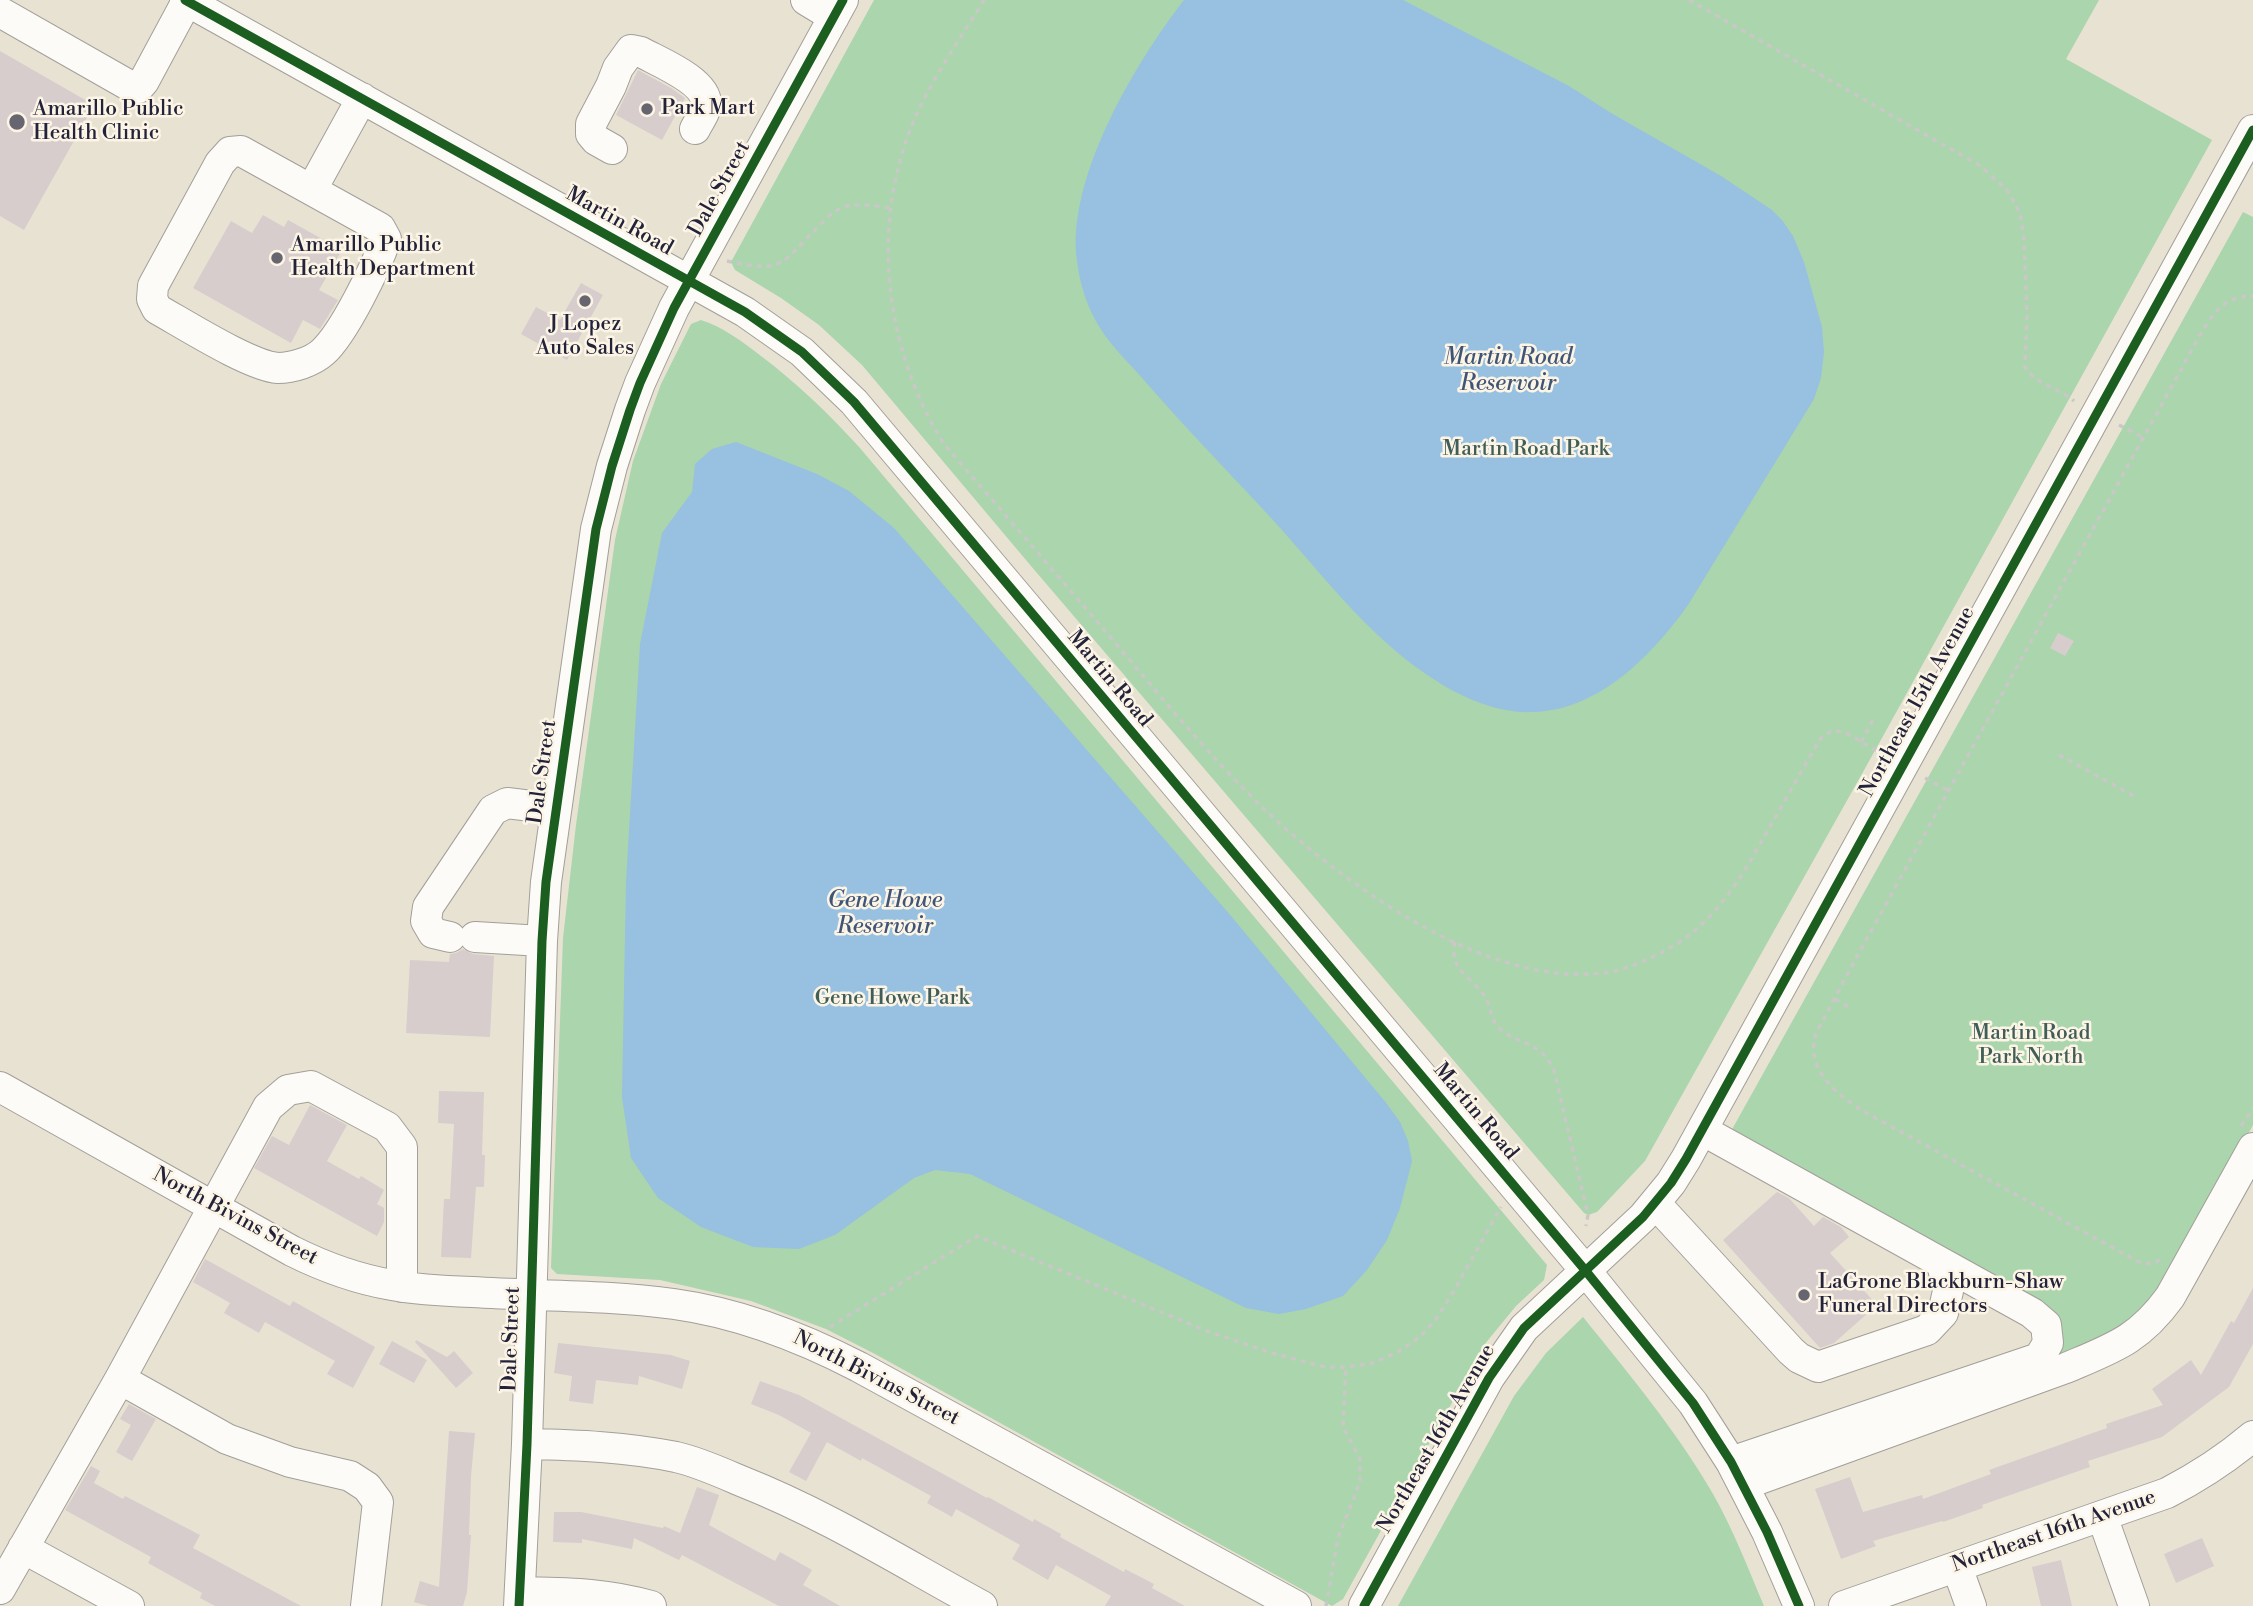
<!DOCTYPE html>
<html>
<head>
<meta charset="utf-8">
<style>
	body { margin:0 }
	canvas { display:block; background:#e8e2d2 }
</style>
</head>
<body>
<canvas width="2253" height="1606"></canvas>
<script>
const ctx = document.querySelector('canvas').getContext('2d');
ctx.lineJoin = 'round';
function fillPath(path, color) { ctx.fillStyle = color; ctx.fill(path, 'evenodd'); }
function strokePath(path, color, width, dash) { ctx.strokeStyle = color; ctx.lineWidth = width; ctx.lineCap = dash ? 'butt' : 'round'; ctx.setLineDash(dash || []); ctx.stroke(path); }
function label(font, color, halo, rows, align = 'center') {
  ctx.font = font + ' "Libre Bodoni",serif'; ctx.lineWidth = 5; ctx.setLineDash([]); ctx.textBaseline = 'middle'; ctx.strokeStyle = halo; ctx.fillStyle = color; for (const [text, x, y, turn = 0] of rows) {
    ctx.save(); ctx.translate(x, y); ctx.rotate((+turn || 0) * Math.PI / 180); ctx.textAlign = isNaN(turn) ? turn : align; if (halo) ctx.strokeText(text, 0, 0); ctx.fillText(text, 0, 0); ctx.restore();
  }
}
fillPath(new Path2D(`
	M874 0H2099L2066 59 2212 140 1882 738 1645 1161 1597 1212 1588 1215 1584 1213 1031 566 862 365 819 325 781 298 735 270 731 262Z
	M2243 212 2253 217V1125L2168 1280 2141 1318 2060 1362 2058 1330 1730 1133Z
	M701 320C723 327 743 342 761 356 798 384 829 414 860 448L1547 1265 1544 1280 1516 1306 1484 1345 1343 1599 1332 1606 875 1354 826 1329 751 1301 660 1280 557 1274 551 1268 563 938 576 825 615 540 633 461 661 384 691 324Z
	M1583 1317C1629 1374 1676 1430 1713 1494 1733 1529 1748 1568 1764 1606H1398L1514 1396 1546 1353Z`), '#aad5ad');
fillPath(new Path2D(`
	M1184 0H1403L1569 86 1611 113 1721 176 1772 210 1782 220 1793 236 1804 262 1822 327 1824 352 1821 378 1814 399 1688 605C1652 655 1600 710 1533 712 1495 714 1456 695 1426 674 1362 631 1313 562 1260 506 1221 464 1181 423 1143 379 1130 364 1113 348 1102 331 1088 310 1080 286 1077 261 1066 179 1135 63 1184 0Z
	M736 442 817 474 849 491 894 528 1231 916 1387 1104 1400 1122 1408 1141 1412 1161 1400 1208 1387 1240 1367 1270 1343 1296 1306 1309 1279 1314 1246 1308 970 1174 935 1170 914 1178 835 1235 799 1249 753 1247 701 1227 658 1198 631 1158 622 1097 626 882 640 644 662 533 692 492 695 464 712 449Z`), '#97c0e1');
fillPath(new Path2D(`
	M0 51 94 105 24 230 0 216Z
	M638 70 671 88 685 98 662 140 616 115Z
	M263 215 284 227 288 220 342 250 319 290 338 300 320 329 303 320 291 343 193 288 231 221 252 233Z
	M581 283 603 295 567 360 521 334 536 307 560 320Z
	M2058 633 2074 641 2065 656 2050 648Z
	M463 949 473 954 494 956 490 1037 406 1033 410 960 449 962 450 954 456 953Z
	M439 1091 484 1092 482 1155H485L484 1187H476L471 1258 441 1257 444 1199H450L454 1124 438 1123Z
	M310 1105 347 1125 327 1161 359 1179 361 1176 384 1190 377 1204 384 1208V1222L377 1236 254 1168 272 1136 289 1145Z
	M1777 1192 1789 1198 1814 1226 1823 1217 1841 1227 1849 1237 1830 1253 1877 1305 1834 1343 1820 1348 1723 1240Z
	M205 1259 290 1306 293 1301 375 1347 353 1388 327 1374 335 1361 265 1322 259 1333 224 1313 230 1303 193 1282Z
	M2253 1288V1344L2229 1387 2162 1437 2088 1461 2090 1467 1982 1505 1983 1508 1943 1522 1942 1521 1873 1541 1876 1546 1841 1559 1815 1489 1850 1477 1863 1512 1922 1495 1923 1499 1991 1474 1989 1470 2107 1428 2106 1424 2163 1405 2152 1389 2191 1360 2201 1375 2231 1321 2234 1323Z
	M416 1340 447 1357 454 1351 473 1373 456 1388 415 1342Z
	M392 1341 427 1360 414 1383 379 1364Z
	M558 1343 671 1355 690 1361 682 1389 639 1376 638 1385 596 1380 593 1404 569 1401 572 1376 554 1373Z
	M760 1381 799 1395 987 1498 988 1497 1033 1522 1034 1519 1061 1534 1060 1537 1124 1572 1125 1569 1154 1584 1152 1588 1185 1606H1105L1111 1596 1056 1565 1048 1580 1012 1559 1020 1545 956 1509 952 1517 927 1503 931 1496 862 1458 861 1461 827 1442 806 1481 789 1472 811 1433 779 1415 751 1404Z
	M129 1404 156 1419 132 1461 116 1452 131 1425 120 1419Z
	M449 1431 475 1433 471 1476 469 1535H471L467 1592 463 1606H428L414 1602 420 1581 439 1587Z
	M91 1466 100 1471 94 1483 123 1499 125 1496 200 1535 193 1548 301 1606H215L200 1598 202 1593 148 1563 151 1557 65 1510Z
	M697 1487 719 1495 709 1525 775 1561 780 1552 812 1570 803 1585 840 1606H779L682 1555 679 1560 634 1538 632 1549 582 1539V1543L553 1542 554 1512H581L663 1528 664 1526 680 1533Z
	M2202 1538 2214 1566 2176 1583 2164 1554Z
	M2061 1560 2072 1606H2041L2032 1567Z`), '#d7cdcd');
const minor = new Path2D(`
	M185 0 745 312 802 352 854 402 1585 1270 1693 1403 1731 1462 1767 1532 1799 1606
	M806 0 834 17
	M0 12 130 86 138 88 144 81 187 1
	M612 149 596 140 591 134V124L611 86 618 68 631 50 641 52C659 62 707 81 706 104 706 112 699 121 695 129
	M241 151 380 228 386 239C376 267 344 333 323 352 312 362 292 368 278 368 250 366 184 324 157 309L152 299 153 286 220 163 230 152Z
	M312 189 362 98
	M450 937 433 933 426 921 428 907 493 810 507 803 556 809
	M475 937 542 941
	M0 1087 292 1251C324 1267 357 1279 392 1285 419 1290 445 1291 472 1292 539 1296 607 1295 674 1304 739 1313 801 1337 859 1367L1296 1606
	M1702 1130 2032 1313 2046 1325 2048 1343 2039 1358 1731 1462
	M1655 1203 1791 1351 1799 1358 1818 1367 1927 1330 1943 1313 1948 1291 1942 1263
	M120 1379 227 1439 290 1462 350 1476 367 1487 378 1502 366 1606
	M527 1444C577 1445 626 1447 676 1457 698 1462 720 1472 741 1481 825 1514 903 1563 982 1606
	M1743 1485 2066 1368C2113 1348 2139 1340 2170 1297L2253 1148
	M2102 1516 2134 1606
	M23 1548 129 1606
	M1957 1567 1971 1606
	M0 1589 120 1379 268 1107 288 1090 311 1086 387 1127 402 1147V1287
	M521 1592C568 1593 606 1593 651 1606
	M519 1606 527 1444 542 941 546 882 596 529 612 466 630 410 640 383 674 308 843 0
	M1364 1606 1489 1378 1524 1328 1643 1217 1671 1183 1686 1159 2253 130
	M1844 1606 2167 1493C2198 1477 2226 1459 2253 1436`);
strokePath(minor, '#a39f99', 32);
strokePath(new Path2D(`
	M984 0C958 42 928 84 910 130 871 232 886 353 944 444 994 502 1044 560 1094 618 1149 682 1202 749 1263 808 1344 884 1485 987 1602 973 1628 970 1652 958 1675 945 1721 916 1746 869 1772 823 1788 795 1804 767 1820 739 1841 717 1860 747 1880 751
	M1689 0 1979 165 2007 190 2020 213 2024 240 2027 315 2025 367C2035 384 2061 389 2074 401
	M727 261C786 274 781 263 820 225 826 219 833 211 842 208 857 202 875 206 891 208
	M2119 425 2144 438
	M1861 742 1873 720
	M2059 755 2134 796
	M1925 778 1949 791
	M1455 942C1448 969 1471 977 1484 995 1492 1006 1489 1019 1500 1029 1522 1047 1539 1040 1554 1070L1588 1215 1586 1226
	M1835 999 1849 1007
	M2241 1126 2253 1108
	M2160 1260 2151 1264 2137 1261 1861 1110C1834 1092 1805 1068 1816 1033L1854 962 2200 335C2215 312 2222 297 2253 296
	M830 1327 977 1236 1207 1331 1272 1353 1325 1367H1346L1373 1363 1396 1353 1420 1337 1436 1319 1452 1294 1501 1207
	M1326 1606 1338 1538 1360 1482V1459L1343 1427 1346 1367`), '#c9c8c6', 3.5, [5, 5]);
strokePath(minor, '#fcfbf8', 30);
strokePath(new Path2D(`
	M185 0 745 312 802 352 854 402 1585 1270 1693 1403 1731 1462 1767 1532 1799 1606
	M519 1606 527 1444 542 941 546 882 596 529 612 466 630 410 640 383 674 308 843 0
	M1364 1606 1489 1378 1524 1328 1643 1217 1671 1183 1686 1159 2253 130`), '#1b5e20', 9);
for (const [x, y, r, color] of [
	[647,109,7,"#676570"],
	[17,122,9,"#676570"],
	[277,258,7,"#676570"],
	[585,301,7,"#676570"],
	[1804,1295,7,"#676570"]
]) { const dot = new Path2D(); dot.arc(x, y, r, 0, 2 * Math.PI); ctx.fillStyle = color; ctx.fill(dot); strokePath(dot, '#fcf5e5', 2.5); }
label('21px', '#22223b', '#fcf5e5', [
	["Park Mart",661,109],
	["Amarillo Public",33,110],
	["Health Clinic",33,134],
	["Amarillo Public",291,246],
	["Health Department",291,270],
	["J Lopez",585,325,"center"],
	["Auto Sales",585,349,"center"],
	["LaGrone Blackburn-Shaw",1818,1283],
	["Funeral Directors",1818,1307]
], 'left');
label('21px', '#22223b', '#fcf5e5', [
	["Dale Street",720,189,-61],
	["Martin Road",619,222,29],
	["Martin Road",1109,679,50],
	["Northeast 15th Avenue",1918,702,-61],
	["Dale Street",543,772,-82],
	["Martin Road",1475,1112,50],
	["North Bivins Street",235,1217,28],
	["Dale Street",512,1339,-88],
	["North Bivins Street",876,1379,27],
	["Northeast 16th Avenue",1437,1439,-60],
	["Northeast 16th Avenue",2054,1532,-19]
]);
label('21px', '#405d58', '#fcf5e5', [
	["Martin Road Park",1526,450],
	["Gene Howe Park",892,999],
	["Martin Road",2031,1034],
	["Park North",2031,1058]
]);
label('italic 23px', '#3f5477', '#fcf5e5', [
	["Martin Road",1508,358],
	["Reservoir",1508,384],
	["Gene Howe",885,901],
	["Reservoir",885,927]
]);
</script>
</body>
</html>
